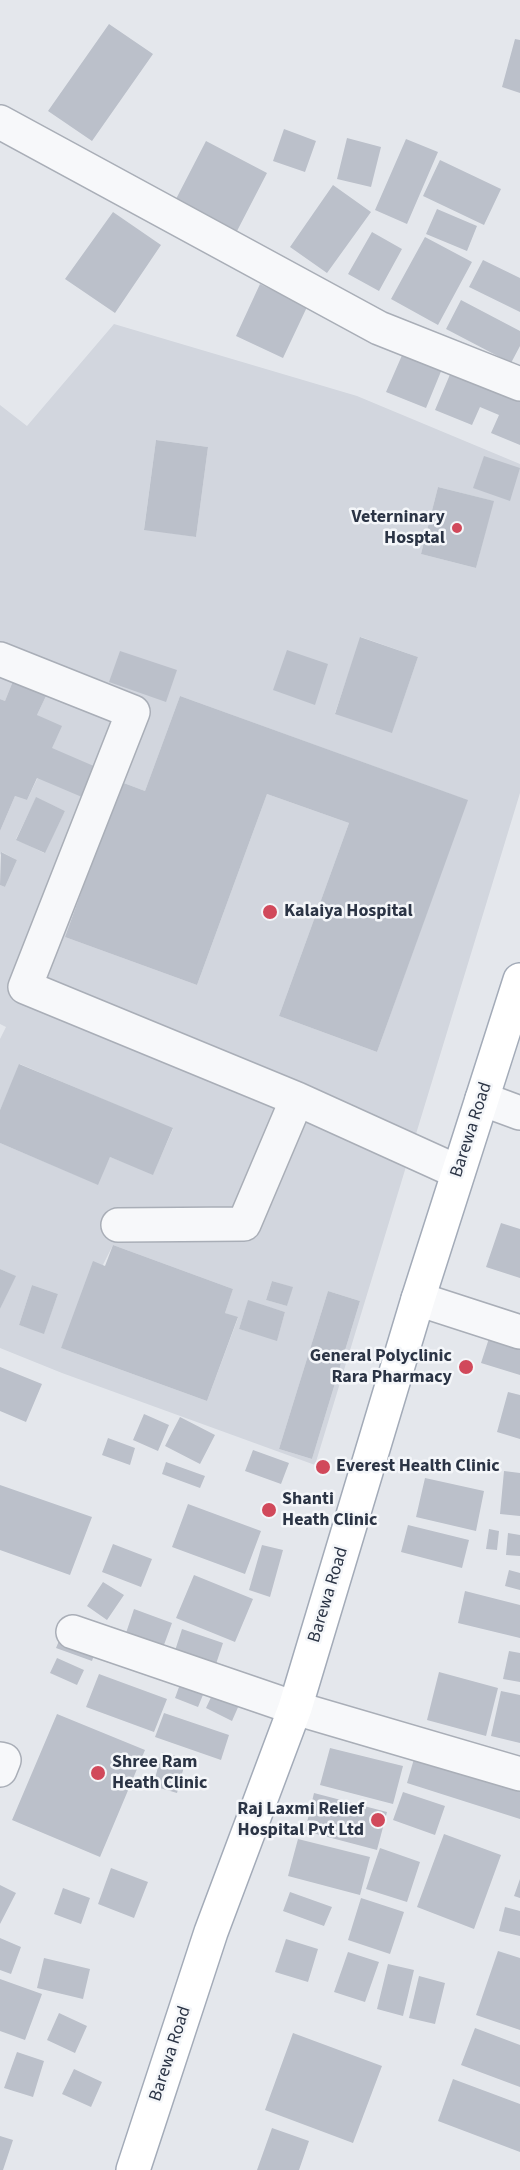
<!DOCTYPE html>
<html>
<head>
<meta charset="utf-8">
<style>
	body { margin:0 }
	canvas { display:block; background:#e4e7ec }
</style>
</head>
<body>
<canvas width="520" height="2170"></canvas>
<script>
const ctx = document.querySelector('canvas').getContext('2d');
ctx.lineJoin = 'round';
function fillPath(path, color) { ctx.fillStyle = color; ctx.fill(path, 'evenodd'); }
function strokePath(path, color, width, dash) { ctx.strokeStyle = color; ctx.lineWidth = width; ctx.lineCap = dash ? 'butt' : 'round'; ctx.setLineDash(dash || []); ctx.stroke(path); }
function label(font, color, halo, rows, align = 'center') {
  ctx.font = font + ' "Source Sans 3",sans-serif'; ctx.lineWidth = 5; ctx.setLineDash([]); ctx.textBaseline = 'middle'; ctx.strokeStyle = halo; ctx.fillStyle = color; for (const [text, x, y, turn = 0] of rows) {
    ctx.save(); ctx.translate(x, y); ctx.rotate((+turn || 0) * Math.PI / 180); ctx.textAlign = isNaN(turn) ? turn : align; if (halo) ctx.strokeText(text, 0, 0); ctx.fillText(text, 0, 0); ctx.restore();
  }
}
fillPath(new Path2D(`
	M114 324 357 396 520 464V793L315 1465 62 1373 0 1348V1309L15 1276 0 1269V1143L97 1184 110 1157 153 1174 173 1129 20 1064 0 1110V1039L6 1027 0 1024V885L5 887 17 860 2 852 0 855V831L15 796 27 800 52 748 37 715 46 696 13 681 5 701 0 699V405L27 426ZM156 440 208 447 196 537 144 529ZM438 487 493 501 476 568 421 554ZM361 637 418 657 392 732 335 713ZM180 696 467 800 377 1052 279 1016 349 823 267 794 197 985 65 937 121 782 145 791ZM36 798 65 811 44 853 16 839ZM113 1245 233 1289 225 1313 238 1318 207 1401 61 1348ZM272 1281 292 1287 287 1306 266 1300ZM32 1285 58 1294 44 1333 19 1325ZM328 1291 360 1301 312 1459 279 1449ZM248 1301 285 1312 277 1340 239 1329Z`), '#d2d6de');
fillPath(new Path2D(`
	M109 24 153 54 92 141 48 111Z
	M515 39 520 40V93L502 87Z
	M284 129 316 141 305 172 273 161Z
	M347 138 381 147 371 187 337 179Z
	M406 139 438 152 407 224 375 210Z
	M206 141 267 173 237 231 176 199Z
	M440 160 501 189 484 225 423 196Z
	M333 185 371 212 327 273 290 247Z
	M437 209 477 226 467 251 426 234Z
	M113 212 161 245 115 313 65 279Z
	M372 232 402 249 379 291 348 274Z
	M425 237 472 262 438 325 391 299Z
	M483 260 520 278V312L469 287Z
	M260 284 307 307 283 358 236 336Z
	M461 300 520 331V346L511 363 446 329Z
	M403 353 442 369 426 408 386 392Z
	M454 365 520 392V445L491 433 499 415 480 407 472 425 435 410Z
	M156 440 208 447 196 537 144 530Z
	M484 456 520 468 510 501 473 488Z
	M438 487 494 501 476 568 421 554Z
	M360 637 418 657 392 733 335 714Z
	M287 650 328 664 315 705 273 690Z
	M120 651 177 670 166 702 109 682Z
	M13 681 46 696 37 715 62 726 52 748 103 770 89 800 37 778 27 800 15 796 0 831V699L5 701Z
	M180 696 468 800 377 1052 279 1016 349 823 267 794 197 985 65 937 121 782 145 791Z
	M36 797 65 811 45 853 16 840Z
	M1 852 17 860 5 887 0 885Z
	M19 1064 173 1128 153 1175 110 1157 98 1185 0 1143V1110Z
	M501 1223 520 1229V1278L486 1267Z
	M113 1245 233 1289 225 1313 238 1317 207 1401 61 1348 93 1261 105 1266Z
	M0 1269 16 1276 0 1309Z
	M272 1281 293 1287 287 1306 266 1300Z
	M32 1285 58 1294 44 1334 19 1325Z
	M328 1291 360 1301 312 1459 279 1449Z
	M248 1300 285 1312 277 1341 239 1329Z
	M492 1329 520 1338V1375L481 1363Z
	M0 1367 42 1384 26 1422 0 1411Z
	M508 1392 520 1395V1439L497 1432Z
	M144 1414 169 1425 158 1451 133 1440Z
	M180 1417 215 1435 200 1464 165 1446Z
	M108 1438 135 1448 130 1465 102 1455Z
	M253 1450 289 1463 281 1484 245 1471Z
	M166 1462 205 1476 200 1488 162 1474Z
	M504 1471 520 1473V1516L500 1514Z
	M425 1478 484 1491 476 1531 416 1517Z
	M0 1485 92 1517 70 1575 0 1550Z
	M188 1504 261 1531 245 1574 172 1547Z
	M408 1525 469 1540 462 1568 401 1552Z
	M489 1529 499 1531 497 1550 486 1549Z
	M508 1533 520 1535V1556L506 1555Z
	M113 1544 152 1559 141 1587 102 1572Z
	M262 1545 283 1550 270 1597 249 1590Z
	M509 1570 520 1573V1590L505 1586Z
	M194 1575 253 1599 235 1642 176 1618Z
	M103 1582 124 1595 107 1620 87 1606Z
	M465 1591 520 1605V1638L458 1623Z
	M134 1609 172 1623 161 1653 124 1639Z
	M182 1629 223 1643 213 1673 172 1660Z
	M61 1636 96 1649 92 1661 56 1648Z
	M509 1651 520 1653V1682L503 1679Z
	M57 1658 84 1670 77 1685 50 1673Z
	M439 1672 498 1688 486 1736 427 1720Z
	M99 1674 167 1699 154 1732 86 1707Z
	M183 1676 207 1685 198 1707 175 1698Z
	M501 1691 520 1695V1743L491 1736Z
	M213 1693 239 1705 232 1721 206 1708Z
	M164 1713 229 1735 221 1760 155 1737Z
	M57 1714 145 1750 100 1857 12 1820Z
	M330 1748 403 1766 393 1804 320 1785Z
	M162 1752 186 1759 177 1793 153 1786Z
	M416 1752 520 1785V1819L407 1783Z
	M403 1792 445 1806 435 1835 393 1820Z
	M314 1793 387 1812 377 1850 305 1831Z
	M444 1834 501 1855 474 1929 417 1907Z
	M298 1839 370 1857 360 1895 288 1876Z
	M380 1848 420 1862 407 1902 366 1889Z
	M111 1868 148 1882 134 1918 98 1904Z
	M520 1879V1898L514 1896Z
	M0 1885 16 1893 0 1924Z
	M63 1888 90 1898 81 1924 54 1914Z
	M290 1892 332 1907 324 1926 283 1911Z
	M361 1898 404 1912 390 1954 348 1940Z
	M505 1907 520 1911V1936L499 1931Z
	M0 1938 21 1947 11 1974 0 1970Z
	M286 1939 318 1949 308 1982 275 1972Z
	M498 1951 520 1958V2030L476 2015Z
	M348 1952 379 1962 365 2002 334 1992Z
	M44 1958 90 1969 83 1999 37 1988Z
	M388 1964 414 1970 403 2016 377 2009Z
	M419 1976 445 1983 435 2024 409 2018Z
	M0 1979 42 1994 25 2040 0 2031Z
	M59 2013 87 2026 75 2053 47 2040Z
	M475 2028 520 2045V2087L461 2065Z
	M293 2033 382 2066 353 2143 265 2110Z
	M17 2052 44 2061 33 2097 4 2088Z
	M74 2069 102 2082 91 2107 62 2094Z
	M453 2079 520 2104V2152L438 2121Z
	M272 2128 309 2141 299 2170H257Z
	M0 2136 13 2140 3 2170H0Z`), '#bbc0ca');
const minor = new Path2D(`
	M0 122 379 328 520 384
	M0 659 133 712 25 987 297 1099 458 1172
	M482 1099 520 1113
	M118 1225 244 1224 297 1099
	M418 1299 520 1332
	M73 1632 295 1708 520 1774
	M0 1759 4 1760 0 1770`);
const major = new Path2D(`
	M133 2170 211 1932 295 1708 418 1299 520 980`);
strokePath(minor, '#a9aeb7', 36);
strokePath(major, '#a3abb8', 36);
strokePath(minor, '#f7f8fa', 33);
strokePath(major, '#fff', 33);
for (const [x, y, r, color] of [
	[457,528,6,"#d1495b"],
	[270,912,8,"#d1495b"],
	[466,1367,8,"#d1495b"],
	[323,1467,8,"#d1495b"],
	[269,1510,8,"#d1495b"],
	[98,1773,8,"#d1495b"],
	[378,1820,8,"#d1495b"]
]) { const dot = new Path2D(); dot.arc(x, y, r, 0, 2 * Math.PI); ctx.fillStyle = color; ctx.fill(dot); strokePath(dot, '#f4f6f9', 2); }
label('bold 18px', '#2b3445', '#f4f6f9', [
	["Veterninary",445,518,"right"],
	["Hosptal",445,539,"right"],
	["Kalaiya Hospital",284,912],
	["General Polyclinic",452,1357,"right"],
	["Rara Pharmacy",452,1378,"right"],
	["Everest Health Clinic",336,1467],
	["Shanti",282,1500],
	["Heath Clinic",282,1521],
	["Shree Ram",112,1763],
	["Heath Clinic",112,1784],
	["Raj Laxmi Relief",364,1810,"right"],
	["Hospital Pvt Ltd",364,1831,"right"]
], 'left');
label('18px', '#2b3445', '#f4f6f9', [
	["Barewa Road",472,1130,-72],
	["Barewa Road",329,1595,-73],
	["Barewa Road",171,2054,-72]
]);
</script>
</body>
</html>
